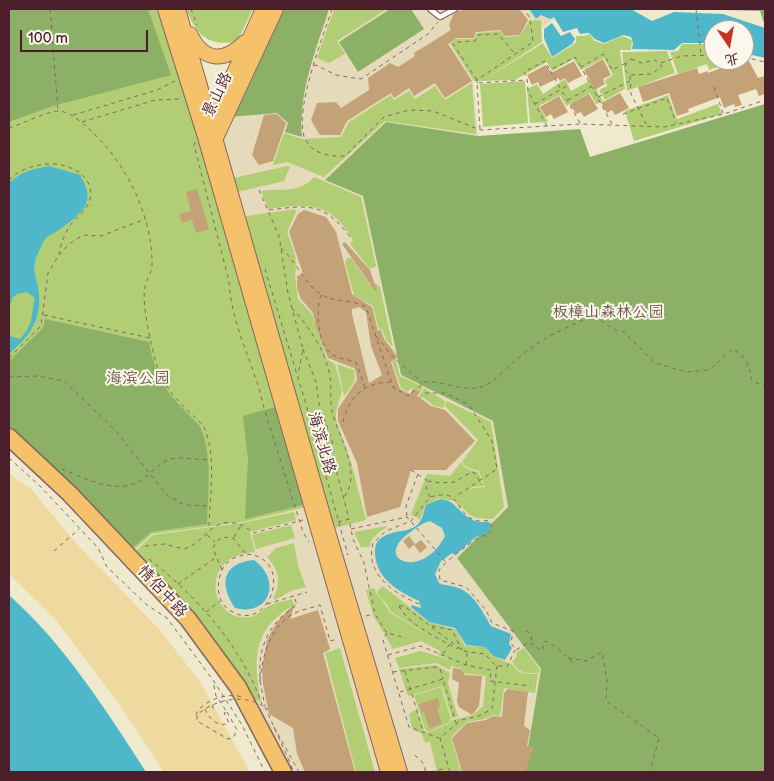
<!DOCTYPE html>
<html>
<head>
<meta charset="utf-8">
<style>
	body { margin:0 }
	#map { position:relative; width:774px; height:781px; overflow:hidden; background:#efe9ce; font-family:"Balsamiq Sans","LXGW WenKai TC",sans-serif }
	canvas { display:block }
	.frame { position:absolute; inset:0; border:10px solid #4a1f2b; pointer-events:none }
	.north { position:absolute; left:704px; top:20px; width:50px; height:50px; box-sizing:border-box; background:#fbf7ec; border:1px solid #b4a19f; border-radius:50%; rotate:168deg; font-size:14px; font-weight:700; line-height:20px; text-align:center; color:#4a1f2b }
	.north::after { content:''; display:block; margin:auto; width:18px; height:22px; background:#c8321e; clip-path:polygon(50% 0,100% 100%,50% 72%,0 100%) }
	.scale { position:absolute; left:20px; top:30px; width:128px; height:22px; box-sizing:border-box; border:2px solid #4a1f2b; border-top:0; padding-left:6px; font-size:15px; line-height:18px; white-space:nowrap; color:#4a1f2b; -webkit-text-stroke:4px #fbf7ec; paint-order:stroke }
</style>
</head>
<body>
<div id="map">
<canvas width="774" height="781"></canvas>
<div class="frame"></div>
<div class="north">北</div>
<div class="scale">100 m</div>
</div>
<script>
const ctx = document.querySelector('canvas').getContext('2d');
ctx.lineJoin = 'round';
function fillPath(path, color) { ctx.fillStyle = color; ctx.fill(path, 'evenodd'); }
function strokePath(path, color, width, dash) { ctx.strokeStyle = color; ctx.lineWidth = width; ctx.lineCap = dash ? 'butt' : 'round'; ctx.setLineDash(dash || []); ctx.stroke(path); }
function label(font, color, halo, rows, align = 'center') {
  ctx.font = font + ' "Balsamiq Sans","LXGW WenKai TC",sans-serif'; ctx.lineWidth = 4; ctx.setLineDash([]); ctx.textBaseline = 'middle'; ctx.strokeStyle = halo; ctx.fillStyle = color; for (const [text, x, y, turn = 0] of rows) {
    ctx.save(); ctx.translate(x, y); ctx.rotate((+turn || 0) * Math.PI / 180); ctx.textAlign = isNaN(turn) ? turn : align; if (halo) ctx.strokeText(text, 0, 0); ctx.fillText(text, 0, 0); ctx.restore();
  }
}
fillPath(new Path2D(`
	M277 9H569L473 74 478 136 386 122 325 180 363 196 400 375 493 421 508 507 457 558 541 669 524 772H402L216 139Z
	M310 506 387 772H283L238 687 128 555 152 534 243 522Z`), '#e5dbba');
fillPath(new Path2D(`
	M9 9H165L310 506 243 522 152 534 128 555 9 437Z
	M186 9H253L237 42C206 46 197 35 186 9Z
	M334 9H387L337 41 345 54 329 63 317 58Z
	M541 20 542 42 482 81H474L450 43 457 39H474L477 33 500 31 505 37 520 36 529 21Z
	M589 34 595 41 604 44 622 36 632 40 631 50H620L625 89 605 100 599 90 607 86 605 80 613 75 604 58 581 70 574 59 552 71 547 62 515 80 482 81 543 43 552 58 574 44 576 42V36H585Z
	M682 44H714V60H738L709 70 707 64 678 74 670 52 678 51Z
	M667 51 675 73 627 91 622 52Z
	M565 79 571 91 591 80 603 101 596 104 590 93 566 106 560 95 539 106 548 122 530 123 527 89 537 84 543 94Z
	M525 81 528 123 483 127 480 84Z
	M472 83 476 134 385 121 324 177 287 162 273 165 284 133 302 139 341 137 349 122 391 95 394 100 409 91 415 99 435 86 445 100Z
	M668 95 677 119 718 104 722 114 634 141 625 111Z
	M287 166 290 167 284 181 233 193 229 179Z
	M314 177 361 197 376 266 370 269 350 244 353 240C330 201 309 204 268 209L261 191C281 188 300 194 314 177Z
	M295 209 296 212 287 232 295 254 296 265 295 277 298 299 312 314 327 359 335 364 342 391 336 412V420L351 462 366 520 330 529 240 217Z
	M347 258H351L370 285 376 284 380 287 393 347 386 340 382 329 379 330 373 306 354 295 345 263Z
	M396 359 400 376 423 387 420 392 412 388 407 392 401 388 392 362Z
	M337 364 354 370C357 382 351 387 344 396Z
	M424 388 445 401 444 408 434 406 423 397 417 400Z
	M447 401 491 422 504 507 493 519C478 519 472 519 462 507L464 496 461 509 455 501 439 498 425 506 420 520 411 514 427 474 450 476 461 462 465 468 478 472 484 486 472 487 467 493 472 488 485 487 479 471 466 467 462 462 478 440 445 406Z
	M294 512 296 520 250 532 255 552C196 555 211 624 250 617 258 616 262 609 269 606 276 602 285 601 292 599L294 605C252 629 253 659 261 702L247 696 131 555 153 535 242 523Z
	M291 525 295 538 256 549 252 535Z
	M388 526C380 532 371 536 369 547H361L354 532Z
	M294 543 298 566 306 587 291 591 275 600 273 598C282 581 279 571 267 557L276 548Z
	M383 586 428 622 455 629 465 646 485 647 492 656 512 664C519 675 526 674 538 674L535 693 504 688 500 716 493 715 485 719 467 722 451 737 461 772H437L430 742 425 743 422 734 412 729 409 714 417 709 424 730 427 733 448 724 452 720 473 715 483 706 486 676 464 673 461 668 452 667 453 661 450 670 436 663 399 668 395 658 421 651 453 661 438 655 444 645 440 651 421 641 393 649 373 615 366 590 374 588C379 600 387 604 389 612L426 634 390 611C388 602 379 600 377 591Z
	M340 648 375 772H356L325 653Z
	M524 648 540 670 539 673C525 673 519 674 512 661L516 658 517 652Z
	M436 665 450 673 448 684 458 717 452 718 442 686 408 696 399 669Z
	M441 687 451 719 448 723 428 732 425 729 414 695Z`), '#b1ce75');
fillPath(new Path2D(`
	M9 9H148L171 75 53 106 9 122Z
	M279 9H329C316 50 298 93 302 137L285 132 288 123 277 113 229 117Z
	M390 9H411L424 29 358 72 339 42Z
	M685 9H765V26L760 11Z
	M765 104V772H524L541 669 457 558 508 507 493 421 401 375 363 196 325 180 386 122 478 136 580 129 590 157Z
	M45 319 149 342C157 386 170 395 200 426 213 457 208 491 207 524L151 532 128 552 9 437V361L43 328Z
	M279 406 307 504 245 519 248 459 243 416Z`), '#8cb166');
fillPath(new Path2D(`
	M9 473 32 490 74 541 160 630 200 682 250 772H164L117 701 55 619 9 574Z`), '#eeda9e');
fillPath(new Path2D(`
	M529 9H631L652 21 674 12 723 14 765 28V58L744 53V30H714V43H682L674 50 632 49 633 43 631 37 623 35 604 43 595 39 589 33 580 34 577 28 563 32 554 17 550 19 541 15 536 19Z
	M552 23 561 36 570 32 575 39 572 44 552 57 544 38V29Z
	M49 166 80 175C97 204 83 212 59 230 56 233 50 234 46 238 43 241 41 247 39 251 29 271 38 276 39 295 41 322 28 337 9 354V333L10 336 20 339C35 322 30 317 35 298L27 292 17 294 12 298 11 303 9 306V183C21 172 32 169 49 166Z
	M440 499C456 500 459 514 473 520 478 523 483 522 489 522L491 526 489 532 476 537 455 555 452 553 441 561 435 574 439 583C445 586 452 585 458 588 474 593 483 613 491 626L511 634 509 644 512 648 505 660 493 656 485 647 466 645 455 628 429 622 411 607V605L421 608 419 601C398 591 376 579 375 553 375 547 376 542 380 539 392 528 413 535 421 520 423 516 424 510 426 505ZM430 521 442 528 445 536C422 581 372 560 409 533 416 528 422 523 430 521Z
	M254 560C282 580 270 617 235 608 219 584 222 563 254 560Z
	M9 595C64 644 106 710 146 772H9Z`), '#4eb8ca');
fillPath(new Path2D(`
	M471 9H519L528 20 520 35 505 36 500 30 476 32 474 38H457L448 44 472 81 445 98 435 83 414 96 409 88 394 98 391 93 347 121 340 135H320L311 120 317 103 336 102 341 108 369 90 368 78 390 63 398 67 415 56 414 53 451 30 449 25 453 15 458 11Z
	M603 59 611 75 603 79 605 84 595 90 584 70Z
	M741 60 742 63 749 61 758 78 765 76V94L759 96 756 89 738 95 742 105 735 107 734 104 724 108 720 97 688 109 689 112 677 116 669 93 643 102 638 87 697 68 699 74 708 71V73Z
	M574 61 582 76 568 83 565 78 560 81 558 78 540 87 538 82 532 85 527 75 546 65 551 73Z
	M620 93 629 108 615 115 612 110 607 113 601 103Z
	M589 94 598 109 584 117 581 112 576 114 570 104Z
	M559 96 568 112 554 119 551 114 546 117 540 107Z
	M277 114 286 123 273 161 259 165 252 155 264 115Z
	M197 189 209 229 196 233 192 220 182 223 179 214 191 211 186 192Z
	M304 210 326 217 336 232 352 294 372 307 378 331 381 330 384 339 398 357 391 362 400 389 410 394 413 389 420 392 417 396 431 406 445 410 475 441 446 470H411L400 507 367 517 357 463 338 421V409L357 380 356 372 354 368 328 358 316 327 313 313 301 299 297 288V276L303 274 289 232 298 214ZM359 307 366 312 371 346 382 375 369 383 352 314V309Z
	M345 242 370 270 377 290 375 291 342 244Z
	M321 420 331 457 323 459 313 422Z
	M409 536 415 544 409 549 403 541Z
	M421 540 427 547 420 553 414 545Z
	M295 603 290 619 318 610 330 649 323 653 355 772H305L297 754 293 728 269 714 263 684 262 668 267 640 277 622Z
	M453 668 461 669 465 675 482 676 479 706 472 715 459 707 457 701 459 683 452 679Z
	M508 689 528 692 524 726 530 730 527 746 534 748 525 772H462L452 738 467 723 486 720 493 716 502 717 504 693Z
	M438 698 440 707 437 708 442 724 429 728 424 712 422 713 419 704Z`), '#c3a277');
const lane = new Path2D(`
	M430 9 440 17 455 9`);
const primary = new Path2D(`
	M165 9 205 137 388 772
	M178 9 323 515 400 772
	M190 34C204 62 224 63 245 42
	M209 128 263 9
	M216 138 276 9`);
const highway = new Path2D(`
	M9 437 69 493 188 619 238 687 283 772`);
strokePath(lane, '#846664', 7);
strokePath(primary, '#846664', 16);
strokePath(highway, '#846664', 19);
strokePath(new Path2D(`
	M50 9 58 110
	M191 9 197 25
	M332 9C323 37 295 108 304 136 310 154 330 157 345 156L384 117 409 110 433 111 480 130 580 124 664 127 724 114 765 100
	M696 9 701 55
	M744 57 765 62
	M631 59 642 63 655 60 662 66 652 74 630 75 625 70 626 63Z
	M661 63 682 56 714 55
	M314 66 316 65 336 75 361 79 428 34 438 22
	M630 76 631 94 647 126
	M477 80 453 44 458 42 475 41 478 35 498 34 515 54
	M477 83V80L533 42 530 18 524 9
	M714 87 723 113
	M598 97 630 81
	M568 100 591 87
	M535 104 567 86
	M623 114 667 98 676 123
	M73 115 157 90 175 81
	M82 122 155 100 180 99
	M580 123 550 70 575 57 581 67
	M612 124 581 67 604 54 612 70 626 63
	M547 126 528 91 527 78 524 72 545 61 550 70
	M9 128C19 125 51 110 59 111 70 112 80 121 88 128 125 161 153 215 152 266 152 273 146 280 145 287 141 302 152 350 157 366 165 391 184 407 203 425 217 454 210 494 209 525L212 528
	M480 129 477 83 527 80
	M195 142 194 145 229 281C231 326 255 365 264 408L303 532 309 542
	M9 180C19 169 38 163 54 164 72 165 95 177 90 199 88 209 79 215 72 223 65 232 61 243 59 254
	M259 190 279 236 288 293 303 349 298 375
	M269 210C310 205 324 202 351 238
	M281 248C297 262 303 283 322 295 336 303 353 299 366 307L393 387 408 396 425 382C445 380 466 395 486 385 499 378 510 364 522 355 542 338 568 326 593 316L617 331 624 332 655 363 686 372 709 370 733 349C748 357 749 367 752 381L765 386
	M265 269 305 401 348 555
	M321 295C316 309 317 341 329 352 336 359 347 359 356 362L365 388
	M292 308C309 327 326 351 330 377 332 390 329 403 333 415 340 439 363 475 343 498
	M44 315 150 338
	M376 336 393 357 422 382
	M303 349 316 382 319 404 332 440 335 465 349 519
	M9 358 41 326 48 273 59 255 69 244 83 235 101 236 145 219
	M9 377 38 376 64 381 116 431 167 495 184 505 210 506
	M425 393H445L469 405 492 441 497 469 455 497
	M343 422C349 397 364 382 391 382
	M9 458 41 487 98 548 107 567 147 605 167 618 213 680 242 725 265 772
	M62 469C85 478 116 495 140 481 151 474 158 463 171 459 183 456 197 461 209 459
	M411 470 428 481
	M430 497 426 488 429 481 440 483 455 482 471 472 475 473 482 485
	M407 516 406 506 418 474
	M338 522 349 519 353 539 364 563 375 614 387 633 406 638
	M351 529 407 517 445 561
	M207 535 215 542
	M234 537 242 524
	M145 546 164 544 184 549C197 545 202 536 213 528 224 518 244 523 253 533L303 520
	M54 551 79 529
	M247 554C298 559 267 639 228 609 214 599 216 572 229 561 234 557 240 556 247 554Z
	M149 559C197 597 241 645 262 704
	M222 570 213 549C216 538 223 536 233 538L246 554
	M178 584 215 558
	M267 604 307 592
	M419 604C395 594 364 574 373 543L386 531 411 521 430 497C463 488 452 510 474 520 479 522 484 520 489 521L493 529C488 536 483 535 476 539 469 544 442 564 439 570L440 580 466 587 486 610 492 623 513 631 511 643 516 650 529 642 542 651 545 641 556 647 576 665
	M399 606H404L463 651 485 654 495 665 507 667 515 650
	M399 606C407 624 441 640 458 649
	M206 612 220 601
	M366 616 374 614
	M432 626 452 630 462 650
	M526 631 531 634 532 643
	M387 633 383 640 409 727 439 738
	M443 654 449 645
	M388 655 421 646 466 665 491 670 490 681 531 686
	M568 658 587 661 602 652 607 679 606 701 659 738 650 772
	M466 665 467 652
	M405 671 423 731
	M393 672 436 667 440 669 443 679
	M260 677C258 645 270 622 297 605L294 596
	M260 681C262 656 271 623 297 612 304 609 312 608 320 605L330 641 338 639
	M260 681 265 706
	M400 692 443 679 456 723
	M212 705 215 712
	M205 709C209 719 218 728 229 723L224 713 227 712 216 696 213 681
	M274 727 299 772
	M415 755 423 763 426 772
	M431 772 447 768
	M450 772 440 738 461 720 479 716 492 709 497 666`), '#846664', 1, [4, 4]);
strokePath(lane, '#fff', 4.5);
strokePath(primary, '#f5c16b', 14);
strokePath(highway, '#f5c16b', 16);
strokePath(new Path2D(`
	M265 707 294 772
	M227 712 237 730 233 738 228 739 197 721V715C216 698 247 693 268 709
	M196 715C201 700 231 691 244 698`), '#846664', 1, [4, 4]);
label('16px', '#4a1f2b', '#fbf7ec', [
	["景山路",218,95,-64],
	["海滨北路",321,443,74],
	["情侶中路",162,592,47]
]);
label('16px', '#695441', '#fbf7ec', [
	["板樟山森林公园",608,313],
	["海滨公园",138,379]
]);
</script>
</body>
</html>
